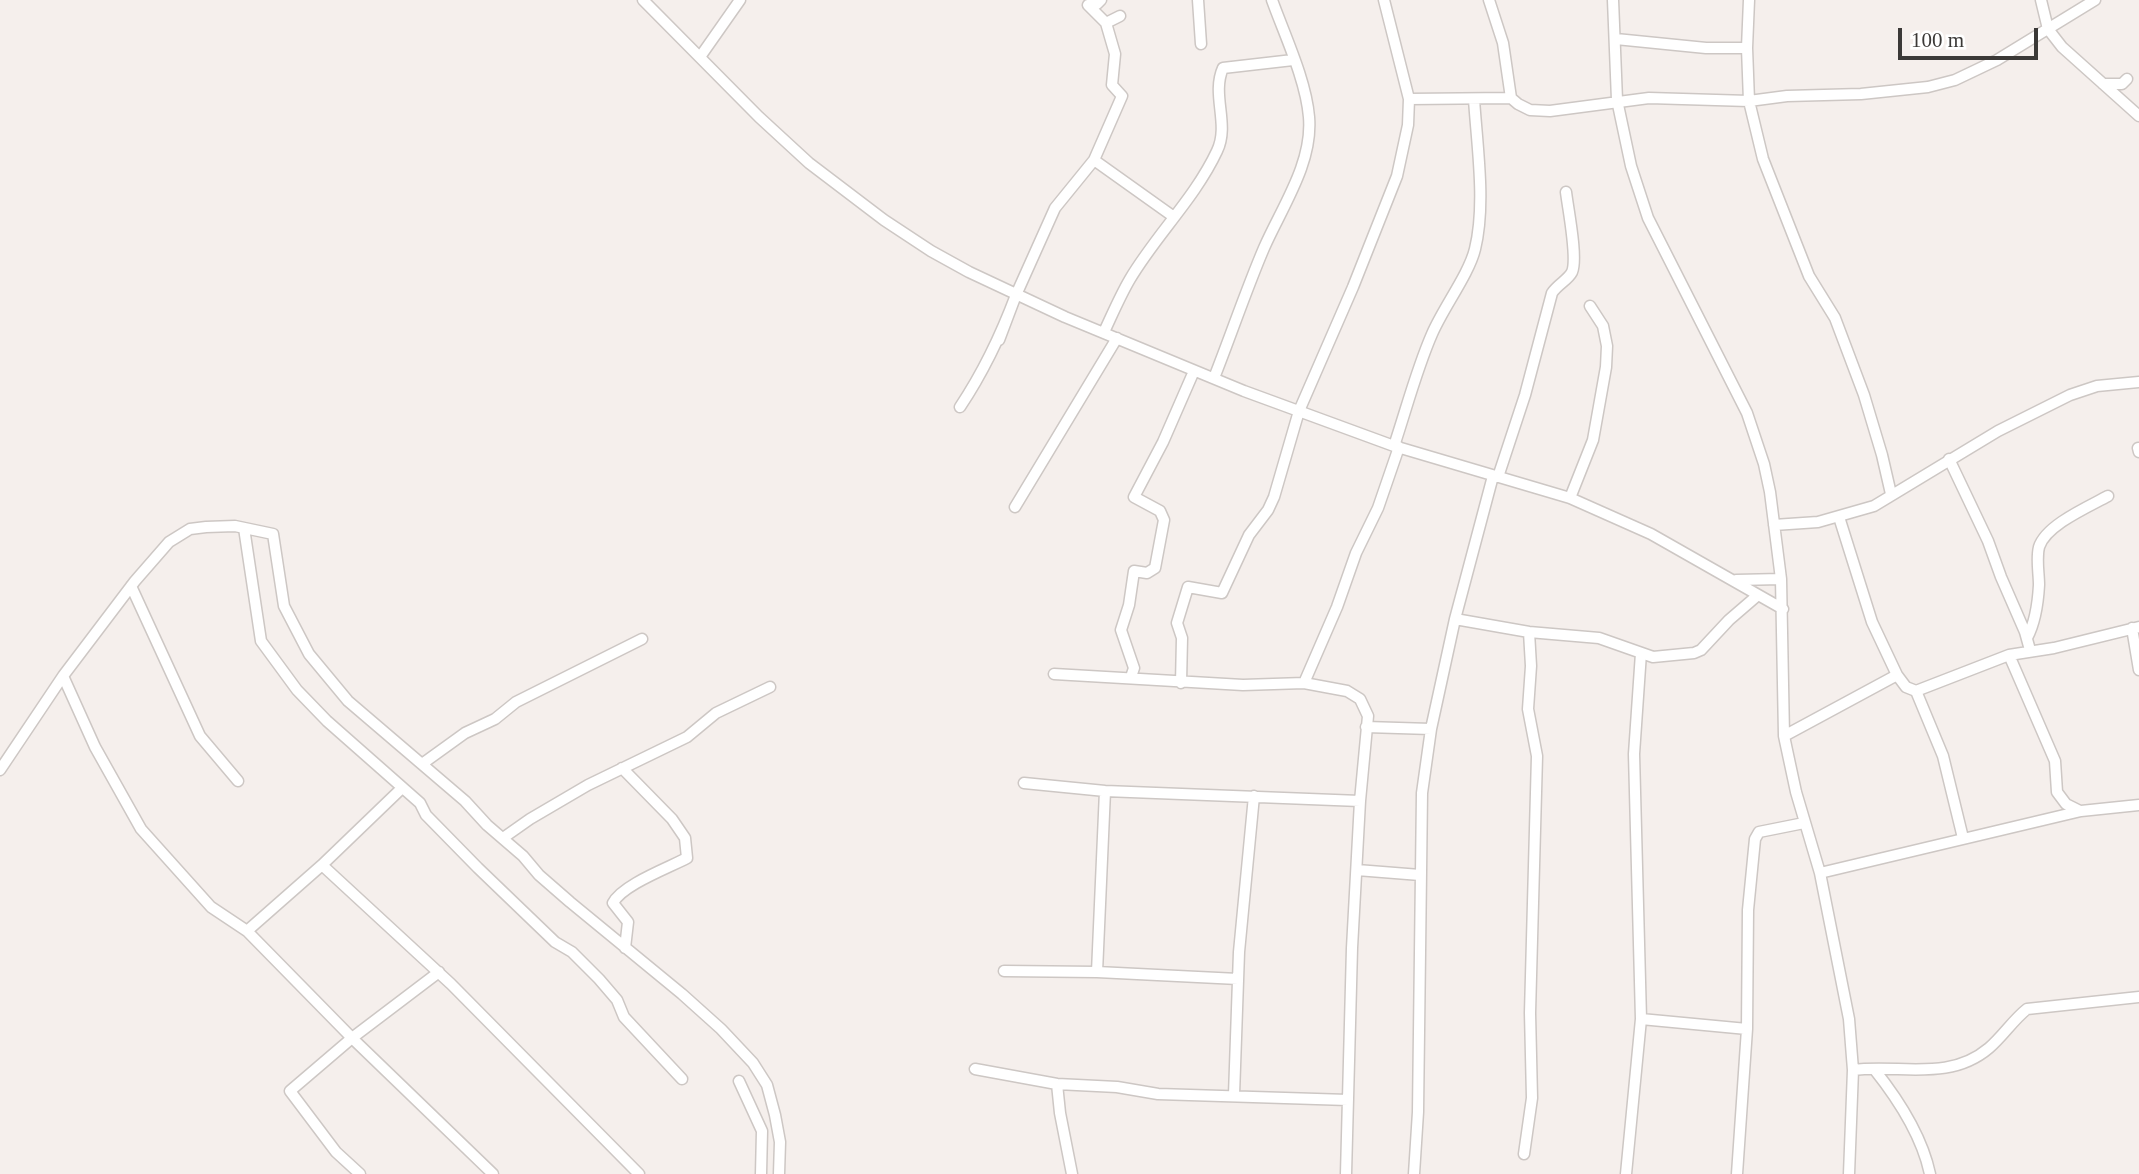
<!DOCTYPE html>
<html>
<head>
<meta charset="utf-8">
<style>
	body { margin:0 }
	#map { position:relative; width:2139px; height:1174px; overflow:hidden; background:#f5efec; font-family:Georgia,serif }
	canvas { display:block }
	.scale { position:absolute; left:1898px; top:28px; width:140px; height:32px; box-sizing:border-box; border:4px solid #3b3937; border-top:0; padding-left:9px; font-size:21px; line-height:24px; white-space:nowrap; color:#3b3937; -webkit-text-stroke:5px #fff; paint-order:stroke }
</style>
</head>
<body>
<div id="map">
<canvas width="2139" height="1174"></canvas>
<div class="scale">100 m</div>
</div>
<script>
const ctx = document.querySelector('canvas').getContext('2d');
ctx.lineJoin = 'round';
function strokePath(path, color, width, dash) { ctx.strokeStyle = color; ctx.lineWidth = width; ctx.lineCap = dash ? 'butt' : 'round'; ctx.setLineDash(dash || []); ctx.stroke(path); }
const minor = new Path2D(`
	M643 0 759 117 809 163 884 220 931 251 969 272 1065 317 1244 391 1394 446 1570 498 1651 534 1783 609
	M1101 0 1097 4 1088 5 1106 23
	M1198 0 1201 44
	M1489 0 1503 43 1511 98 1518 104 1530 110 1550 111 1649 98 1749 101 1787 96 1861 94 1928 87 1955 80 1997 60 2095 0
	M1613 0 1617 100 1631 166 1648 218 1747 413 1764 464 1770 492 1781 579 1784 736 1796 792 1820 873 1849 1019 1853 1070 1849 1174
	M1749 0 1747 48 1749 101 1763 159 1809 276 1835 318 1864 395 1882 455 1891 494
	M2041 0 2048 29 2062 47 2139 116
	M1616 39 1706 48H1747
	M700 57 740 0
	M2103 84H2122L2127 79
	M1409 99 1511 98
	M1094 160 1174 217
	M1016 295 1055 208 1094 160 1122 96 1112 85 1115 54 1106 23 1120 16
	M1104 332C1112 315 1120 296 1130 279 1156 235 1195 198 1217 151 1230 124 1211 95 1223 68L1293 60
	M1214 378C1231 335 1246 290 1264 248 1282 207 1313 163 1309 117 1306 80 1285 36 1272 0
	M960 407C984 371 1001 335 1016 295L999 340
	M1394 446C1406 410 1417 368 1432 334 1443 308 1469 274 1475 249 1486 204 1477 146 1474 99
	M2138 448 2139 452
	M1949 459 1988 541 2001 577 2025 632 2030 650
	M1498 477 1525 395 1552 293C1558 284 1568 280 1572 272 1578 258 1568 209 1566 192
	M1570 498 1593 440 1606 367 1607 346 1603 326 1590 306
	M1015 507 1117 338
	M1839 517 1872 622 1897 675 1906 687 1916 691 1943 756 1963 838
	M1774 525 1818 522 1874 506 1998 431 2070 395 2097 386 2139 382
	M244 528 261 641 297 690 327 721 420 803 426 815 478 868 555 942 572 952 599 979 617 1000 624 1017 682 1079
	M1736 580 1781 579
	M131 586 200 736 238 781
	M1455 619 1529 632 1599 638 1653 657 1694 653 1701 650 1729 620 1758 595
	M2132 628 2139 670
	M2027 638C2035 623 2038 603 2039 585 2039 573 2036 559 2039 547 2046 525 2088 507 2108 496
	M2009 655 2055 761 2057 792 2066 804 2080 811
	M1054 674 1243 685 1304 683 1347 691 1360 699 1368 716 1360 801 1352 948 1346 1174
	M63 676 95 747 141 829 211 907 247 931 352 1038 290 1091 336 1152 360 1174
	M1131 677 1134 668 1121 630 1129 605 1134 571 1147 573 1155 568 1164 520 1160 511 1134 497 1163 442 1194 371
	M1181 683 1182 638 1177 623 1188 587 1222 593 1249 535 1268 510 1274 497 1299 411 1353 287 1397 176 1408 125 1409 99 1384 0
	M1304 683 1337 607 1356 553 1378 508 1399 447
	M1916 691 2009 655 2054 648 2139 627
	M1366 727 1431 729
	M1784 736 1897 675
	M422 764 465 733 495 719 516 702 642 639
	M622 768 672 819 685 838 687 858C668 868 622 885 613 903L628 922 625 948
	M0 770 63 676 135 581 169 542 190 529 206 527 235 526 273 534 284 606 309 654 348 701 465 801 487 825 523 856 539 875 570 902 682 994 721 1029 753 1063 767 1085 775 1115 780 1142 779 1174
	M1024 783 1105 791 1360 801
	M503 838 530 819 588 785 687 737 716 713 770 687
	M322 865 402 788
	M1357 870 1420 875
	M1820 873 2081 811 2139 805
	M247 931 322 865 451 984 639 1174
	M1004 971 1097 972 1238 979
	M439 972 352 1038 493 1174
	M1097 972 1105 791
	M1641 1019 1747 1029
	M975 1069 1057 1084 1117 1087 1158 1094 1348 1100
	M1874 1069C1898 1099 1922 1136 1930 1174
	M1853 1070C1900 1064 1949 1082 1989 1048 2003 1036 2013 1020 2027 1009L2139 997
	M739 1081 762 1131 761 1174
	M1057 1084 1060 1113 1072 1174
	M1234 1095 1239 952 1254 796
	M1524 1154 1532 1098 1530 1013 1537 756 1528 709 1531 666 1529 632
	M1414 1174 1418 1112 1422 793 1431 729 1455 619 1493 476
	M1626 1174 1641 1019 1634 754 1641 653
	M1737 1174 1747 1029 1748 910 1755 839 1759 832 1804 823`);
strokePath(minor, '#cdc7c4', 13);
strokePath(minor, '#fff', 10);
</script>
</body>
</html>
